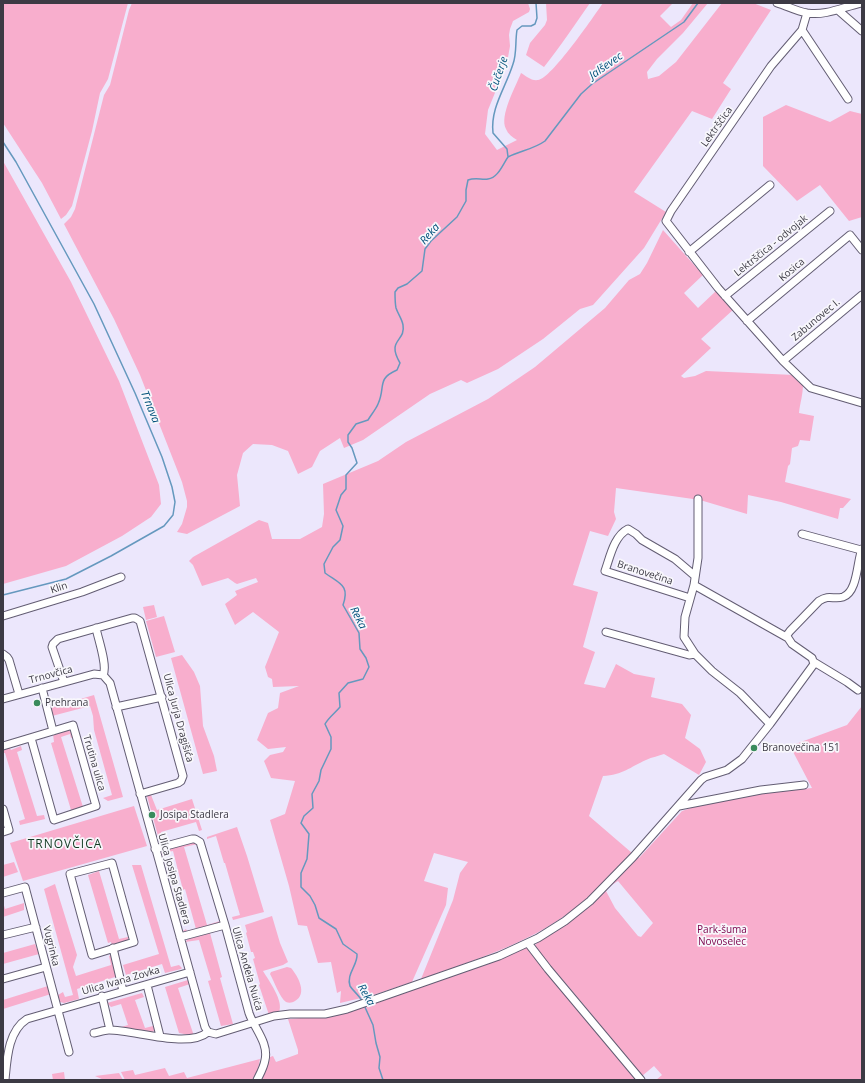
<!DOCTYPE html>
<html>
<head>
<meta charset="utf-8">
<style>
	body { margin:0 }
	#map { position:relative; width:865px; height:1083px; overflow:hidden; background:#ece7fc; font-family:"Open Sans",sans-serif }
	canvas { display:block }
	.frame { position:absolute; inset:0; border:4px solid #3c3a44; pointer-events:none }
</style>
</head>
<body>
<div id="map">
<canvas width="865" height="1083"></canvas>
<div class="frame"></div>
</div>
<script>
const ctx = document.querySelector('canvas').getContext('2d');
ctx.lineJoin = 'round';
function fillPath(path, color) { ctx.fillStyle = color; ctx.fill(path, 'evenodd'); }
function strokePath(path, color, width, dash) { ctx.strokeStyle = color; ctx.lineWidth = width; ctx.lineCap = dash ? 'butt' : 'round'; ctx.setLineDash(dash || []); ctx.stroke(path); }
function label(font, color, halo, rows, align = 'center') {
  ctx.font = font + ' "Open Sans",sans-serif'; ctx.lineWidth = 3.5; ctx.setLineDash([]); ctx.textBaseline = 'middle'; ctx.strokeStyle = halo; ctx.fillStyle = color; for (const [text, x, y, turn = 0] of rows) {
    ctx.save(); ctx.translate(x, y); ctx.rotate((+turn || 0) * Math.PI / 180); ctx.textAlign = isNaN(turn) ? turn : align; if (halo) ctx.strokeText(text, 0, 0); ctx.fillText(text, 0, 0); ctx.restore();
  }
}
fillPath(new Path2D(`
	M3 3H128L108 79 100 93 92 131 72 206 66 215 61 219 42 183 3 123Z
	M132 3H528L530 9 529 12 513 21 510 29 509 35 510 46 507 63 488 110 485 134 497 150 517 140C512 137 508 134 506 129 499 116 516 86 521 73 526 76 531 81 538 80 551 79 594 16 603 3H673L660 16 671 27 681 20 693 3H708L683 33 657 59 647 72 648 79 659 76 676 62 722 3H753L771 10 723 83 731 89 712 119 692 111 634 192 666 212 644 248 593 305 580 309 543 339 498 369 467 383 461 380 430 394 363 440 344 448 340 438 320 451 312 467 298 474 288 451 272 445 253 444 243 453 237 475 240 506 187 534 177 532 182 524 187 507V501L182 482 140 375 114 319 64 224 71 217 75 209 104 95 110 85 129 10Z
	M546 3H590C575 24 561 46 544 67L526 55 530 43 545 25 547 20Z
	M786 105 830 122 850 111 862 114V217L849 221 820 185 797 201 763 166V117Z
	M3 161 71 282 119 381 159 485 161 504 151 517 122 536 66 566 3 584Z
	M663 230 703 275 684 293 698 308 716 291 734 309 701 339 711 348 681 376 684 378 695 376 706 371 794 375 803 384C803 395 800 403 799 413L814 416 810 441 800 440 798 446 792 448 790 464 788 466 785 482 851 499 843 508H840L838 519 781 502 748 495 747 514 700 500 616 488 614 512 616 519 608 536 590 531 573 585 598 592 583 647 595 652 584 684 605 688 616 664 634 674 655 678 651 697 682 704 691 715 685 738 700 749 706 762 699 775 664 754C659 756 652 757 646 760 630 767 623 775 603 776L589 816 632 853C612 873 593 895 570 912 527 944 472 961 421 979L453 900 460 873 468 862 434 853 424 881 448 888 446 905 412 982 370 996 340 1003 341 991 337 993 331 962 318 963 307 926 298 925 289 886 270 820 285 814 295 781 271 778 264 761 270 755 283 752 286 747 268 749 257 740 268 713 278 708 280 693 299 686 273 687 272 679 268 677 265 667 279 632 253 612 235 625 225 604 237 595 235 591 258 582 256 578 237 584 235 583 228 578 202 586 193 565 189 561 193 557 259 520 268 523 272 539H300L322 527 324 514 323 484 378 461 406 442 488 399 535 367 605 308 629 280 640 274 647 263Z
	M154 605 157 617 146 620 143 607Z
	M164 616 175 652 156 657 146 621Z
	M182 655 194 672 200 686 203 726 214 756 217 771 203 774 171 658Z
	M94 695 123 797 108 801 103 798 112 795 94 730 93 716 90 706 52 716 50 708Z
	M862 706V1080H656L662 1075 654 1066 642 1076C617 1047 593 1015 568 986 557 972 543 961 535 945L537 943 568 923 585 910 598 898 637 856 639 858 682 811 700 805 746 795 812 788 790 746 847 725ZM618 881 653 923 641 937 638 936 615 908 606 891 610 886Z
	M66 730 72 732 75 737 71 738 70 734 61 737 83 807 71 810 51 743 54 742 53 734Z
	M21 746 22 750 17 752 37 816 44 815 45 819 20 825 19 821 25 819 5 753H3V748L9 747 11 750Z
	M151 795 157 810 192 799 202 830 199 831 196 822 161 832 162 835 158 836 147 796Z
	M134 806 147 846 23 881 10 843Z
	M237 827 247 856 264 912 233 920 232 917 240 915 225 863H224L216 836 207 839V837Z
	M193 842 198 844 184 847 207 925 220 921 219 923 185 933 183 931 186 929 187 931 196 929 185 889 183 890 173 851 164 853V855L162 856 161 853 164 850Z
	M14 862 18 872 3 877V865Z
	M132 865H141L171 967 179 965 182 968 181 969 165 973 162 964 126 975 123 965 159 954Z
	M99 871 119 939 128 937V940L112 946 111 942 108 943 88 875Z
	M55 884 77 955 73 967 76 976 111 965 109 956 111 955 116 969 115 977 77 989 79 999 64 1003 60 1002 58 995 63 992 65 997 73 995 44 889Z
	M3 902 5 909 24 903V910L3 917Z
	M272 916 280 943 288 962 283 965 263 971C269 981 284 1001 279 1012L269 1015 259 985 260 984 253 959 255 958 253 952H251L246 933 247 932 245 925Z
	M210 933 222 977 220 978 233 1024 221 1026 208 981 211 980 199 940 185 942 188 939Z
	M35 944 39 954 3 964V953Z
	M526 948H529L637 1080H261L269 1062 270 1057 273 1056 276 1062 298 1054V1050L288 1019 327 1016 362 1008 472 969Z
	M287 967 291 968C298 976 308 994 295 1001 292 1003 289 1003 286 1002 280 998 274 981 270 974L271 972Z
	M188 980 190 984 178 988 194 1036 179 1033 165 987Z
	M48 986 51 994 3 1009V1000Z
	M142 993 144 997 135 1000 145 1028 153 1026 155 1030 152 1032 118 1028 128 1025 121 1004 111 1007 107 1003Z
	M260 1059 258 1069 252 1080H125L121 1072 133 1070 135 1075 165 1068 169 1076 184 1072 187 1078Z
	M64 1072 65 1080H53L52 1074Z
	M119 1073 123 1080H104L95 1076Z`), '#f8aecd');
strokePath(new Path2D(`
	M3 142 16 162 94 304 135 393 162 457 172 487 175 502 173 515 164 526 111 556 66 579 3 595
	M508 157C520 151 534 149 545 141L581 94 592 84 684 22 698 3
	M508 157 507 149 493 133C490 108 506 87 513 64 517 53 515 42 517 30L522 26H531L535 24 537 18 536 3
	M362 1001C359 995 353 991 350 986 346 974 358 965 357 954L343 944 336 929 319 918 315 905 310 896 301 887V873L307 859 309 834 301 823 304 816 313 808 312 794 319 781 321 770 331 749V737L325 724C329 717 335 713 340 707L339 693 348 683 363 679 369 667 366 658 360 649 359 633 343 605C350 585 340 584 325 573L324 564 333 547 340 540 343 526 336 510 341 495 346 489V475L357 463 352 448 348 442V435L356 424 368 420C371 415 376 409 378 404 386 387 376 379 397 370L400 363C386 339 406 342 403 325 402 319 398 314 396 308 395 303 395 297 395 292L398 288 407 284 422 271 425 249 431 241 457 217 466 201V190L468 180C476 177 481 180 488 179 498 178 503 164 508 157
	M364 1005 373 1025 376 1043 380 1057 379 1068 383 1080`), '#6598be', 1.5);
const minor = new Path2D(`
	M777 3C787 6 796 11 807 13 826 16 843 7 861 3
	M838 10 862 31
	M807 13 802 30 771 66 671 211 666 221 718 288 783 361 811 388 862 403
	M802 30 848 99
	M689 252 770 185
	M725 296 830 211
	M747 321 850 235 862 250
	M783 361 862 295
	M698 499V558L694 585 685 617 684 637 695 654 712 671 740 693 770 724
	M802 534 861 550
	M690 598 605 571C610 557 614 536 628 529L636 534 642 540 675 559 695 576
	M3 616 82 592 121 577
	M96 628C98 639 108 666 103 675
	M606 632 689 655 695 654
	M788 638 787 635 790 631 819 601C830 594 833 600 843 597 858 592 857 560 862 549
	M3 654 7 657 9 660 19 694
	M814 662 847 682 858 690
	M103 675 110 683 205 1027 208 1032
	M64 682 52 647 53 644 58 639 132 618H135L140 621 183 776 181 781 178 783 140 794
	M42 688 53 731
	M3 699 94 674 103 675
	M116 707 162 697
	M3 746 73 725 96 806 54 820 31 738
	M679 806 761 790 804 785
	M3 809 9 830 3 832
	M155 849 192 839H195L200 842 225 925
	M112 863 134 942 92 955 70 874Z
	M3 893 25 887 69 1052
	M3 935 36 927
	M180 937 225 925 249 1013C254 1028 269 1043 265 1060 264 1067 260 1074 257 1080
	M528 943 548 969 641 1080
	M113 948 123 991
	M3 979 46 967
	M147 985 160 1036
	M102 996 110 1030
	M208 1032 216 1034 274 1016 290 1014H325L347 1009 499 956 538 938 565 921 590 901 633 857 701 780 705 777 727 770 742 759 770 724 814 664 812 658 792 644 788 638 694 585
	M94 1033C99 1032 104 1030 109 1030 135 1030 188 1049 208 1032
	M5 1080C7 1059 8 1031 27 1019L190 972`);
strokePath(minor, '#635d73', 9);
strokePath(minor, '#fff', 7);
for (const [x, y, r, color] of [
	[37,703,4,"#3a8b5c"],
	[754,748,4,"#3a8b5c"],
	[152,815,4,"#3a8b5c"]
]) { const dot = new Path2D(); dot.arc(x, y, r, 0, 2 * Math.PI); ctx.fillStyle = color; ctx.fill(dot); strokePath(dot, '#f8f7fc', 1.5); }
label('10px', '#3c3a44', '#f8f7fc', [
	["Lektrščica",717,127,-55],
	["Lektrščica - odvojak",771,246,-39],
	["Kosica",792,270,-40],
	["Zabunovec I.",816,320,-40],
	["Branovečina",645,573,18],
	["Klin",59,588,-18],
	["Trnovčica",51,675,-15],
	["Ulica Jurja Dragišića",178,718,75],
	["Trutina ulica",94,763,74],
	["Ulica Josipa Stadlera",174,879,74],
	["Vugrinka",51,946,76],
	["Ulica Anđela Nuića",247,969,74],
	["Ulica Ivana Zovka",121,981,-16]
]);
label('10px', '#3c3a44', '#f8f7fc', [
	["Prehrana",45,703],
	["Branovečina 151",762,748],
	["Josipa Stadlera",160,815]
], 'left');
label('10px', '#7a004a', '#f8f7fc', [
	["Park-šuma",722,930],
	["Novoselec",722,942]
]);
label('italic 11px', '#04537c', '#f8f7fc', [
	["Jalševec",606,66,-35],
	["Čučerje",499,74,-71],
	["Reka",430,234,-49],
	["Trnava",150,407,68],
	["Reka",358,618,63],
	["Reka",366,995,60]
]);
ctx.letterSpacing = '1px';
label('12px', '#133a23', '#f8f7fc', [
	["TRNOVČICA",65,845]
]);
ctx.letterSpacing = '0px';
</script>
</body>
</html>
